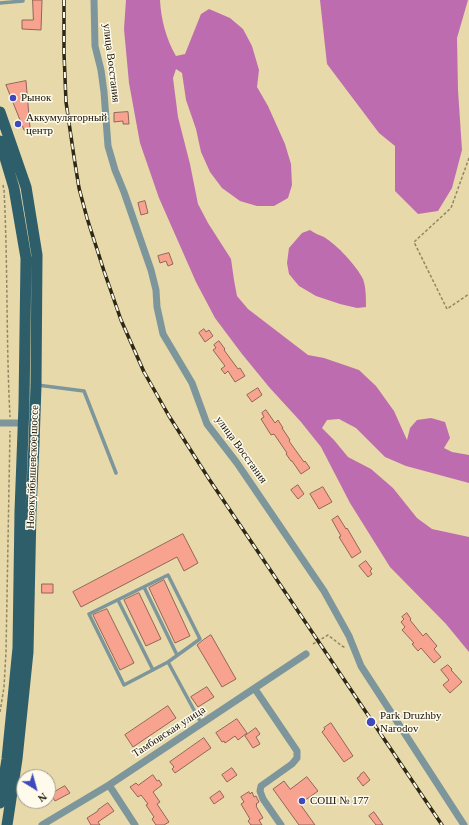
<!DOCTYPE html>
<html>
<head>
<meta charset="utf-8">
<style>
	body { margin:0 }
	#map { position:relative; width:469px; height:825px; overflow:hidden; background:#e7d9a9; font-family:Georgia,serif }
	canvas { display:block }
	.north { position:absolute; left:16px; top:769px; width:40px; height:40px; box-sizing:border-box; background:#fefaec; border:1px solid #a19d8e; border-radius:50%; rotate:143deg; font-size:11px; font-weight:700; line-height:16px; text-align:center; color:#161102 }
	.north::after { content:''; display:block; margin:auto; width:14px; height:18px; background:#3f48bc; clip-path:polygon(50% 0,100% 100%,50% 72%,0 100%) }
</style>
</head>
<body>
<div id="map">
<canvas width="469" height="825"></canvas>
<div class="north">N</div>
</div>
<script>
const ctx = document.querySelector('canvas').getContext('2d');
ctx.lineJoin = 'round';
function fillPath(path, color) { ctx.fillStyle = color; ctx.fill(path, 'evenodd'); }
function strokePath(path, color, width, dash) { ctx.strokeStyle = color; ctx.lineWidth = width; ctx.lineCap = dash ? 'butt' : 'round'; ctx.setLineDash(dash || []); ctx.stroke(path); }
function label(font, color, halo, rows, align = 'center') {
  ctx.font = font + ' Georgia,serif'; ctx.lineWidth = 3; ctx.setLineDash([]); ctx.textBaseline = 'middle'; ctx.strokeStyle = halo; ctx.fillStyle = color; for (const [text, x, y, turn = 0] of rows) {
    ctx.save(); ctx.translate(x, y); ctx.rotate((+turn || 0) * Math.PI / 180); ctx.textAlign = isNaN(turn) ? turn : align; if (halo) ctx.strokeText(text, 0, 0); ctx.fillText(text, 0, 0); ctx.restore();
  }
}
fillPath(new Path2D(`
	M126 0H160C161 19 166 39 176 56L185 54 201 14 209 9 230 18 243 29 252 46 259 70 257 87 268 106 285 144 291 164 292 185 288 198 274 206H257L240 201 222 188 210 172 201 152 196 129 186 100 182 73 176 69 173 78 178 117 190 164 198 204 208 223 231 259 234 280 237 296 248 309 308 355 324 358 359 370 376 386 394 411 407 440 410 428 417 420 431 418 445 422 450 438 444 448 452 452 469 455V483L406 466 385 457 356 428 339 419 327 420 322 428 334 440 348 457 371 469 393 488 417 518 432 529 469 537V652L446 624 390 567 350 503 321 447 301 422 269 387 242 354 215 318 196 282 159 198 140 143 129 83 124 29Z
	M320 0H468L457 38 458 90 462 150 452 188 438 211 418 214 395 191V146L379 133 327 64Z
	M310 230C314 233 319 235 324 237 337 245 356 265 363 279 366 287 366 298 366 307L357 308 340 304 316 296 299 286 289 274 287 263 289 248 302 233Z`), '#bd6daf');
const building = new Path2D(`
	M33 0H42L41 30 22 29V20H33Z
	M26 81 30 128 24 130 6 85Z
	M128 112 129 124H123V121L114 122V113Z
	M145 201 148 213 141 215 138 203Z
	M169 253 173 264 168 266 166 261 160 263 158 256Z
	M204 329 206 332 209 330 213 336 205 342 199 333Z
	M219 341 225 349 224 350 238 369 240 368 245 376 235 382 228 371 225 374 221 369 225 366 213 350 216 348 214 345Z
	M258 388 262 395 252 402 247 395Z
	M266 410 275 423 278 420 283 428H282L290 440 289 441 304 462 305 461 310 468 301 474 292 461H291L286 454 287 453 274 434 271 435 261 419 264 417 262 413Z
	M298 485 304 494 298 499 291 490Z
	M323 487 332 502 319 509 310 494Z
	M338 516 346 529 347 528 361 552 352 558 339 537 341 536 332 520Z
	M183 534 198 563 184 571 177 557 81 607 73 592Z
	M366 561 372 569 370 571 372 574 368 577 359 566Z
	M164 580 190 636 175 643 149 588Z
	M42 584H53V593H42Z
	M139 593 161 639 146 646 124 600Z
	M107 609 134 663 120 670 93 615Z
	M407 613 411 619 410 620 423 636 426 633 437 646 434 649 441 657 434 663 421 648 418 651 412 644 414 643 402 630 405 627 401 622 404 619 402 617Z
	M211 635 236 679 222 687 197 645 203 640Z
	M448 665 452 669 451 670 462 682 450 693 443 685 449 680 441 670Z
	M207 687 214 697 198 707 191 697Z
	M168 706 176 718 133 747 125 735Z
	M237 719 247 733 238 740 235 736 225 743 224 741 222 742 216 733Z
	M331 723 353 756 344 762 322 732 325 729 324 728Z
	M256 728 260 734 256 737 260 744 253 748 245 736Z
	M204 738 211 748 175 773 172 769 174 767 170 762Z
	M232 768 237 775 227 782 222 775Z
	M364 772 370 780 363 786 357 778 360 776V775Z
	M153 775 157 781 159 780 162 785 153 792 160 802 157 804 169 822 164 825H156L152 819 154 817 146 805 148 804 141 795 138 797 130 787 136 783 138 785Z
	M307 777 318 791 300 804 315 825H299L273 789 284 781 290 789Z
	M65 786 70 793 55 801 51 794Z
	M220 791 224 797 214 804 210 798Z
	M249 792 250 794 252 792 254 797 256 796 259 802 256 804 257 805 256 806 263 818 259 820 262 825H251L248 821 250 819 241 804 244 802 241 797Z
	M108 803 114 811 98 822 100 825H91L87 818 98 811V810Z
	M374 812 383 825H376L369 816Z`);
fillPath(building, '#f7a38f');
strokePath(building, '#946459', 1);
strokePath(new Path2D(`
	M469 158 451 208 414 242 447 309 469 294
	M3 185 4 190C8 266 6 341 10 417
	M313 644 328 635 342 646 346 648
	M0 712 4 687 6 652 10 431`), '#918764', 1.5, [3, 2]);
strokePath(new Path2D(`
	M0 3 23 1
	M37 385 84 391 116 473
	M144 587 177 655
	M118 600 153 670
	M168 662 124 685 89 614 168 575 200 639 168 662 201 723`), '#7d969c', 3.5);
strokePath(new Path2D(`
	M94 0 95 46 101 70 104 92 108 146 115 170 124 192 151 270 156 290 157 307 163 334 192 383 207 424 237 463 324 591 349 636 361 666 464 825
	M0 423H23
	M255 689 297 751V758L292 764 261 786 260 791 263 799 281 825
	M109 785 135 825
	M42 825 109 785 306 654`), '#7d969c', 7);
strokePath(new Path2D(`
	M0 112 26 187 37 255 36 385 34 444 31 511 28 652 17 759 7 825
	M0 141 14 188 26 258 24 405 20 511 18 648 7 759 0 803`), '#2e5e69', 11);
const rail = new Path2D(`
	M64 0V53L66 102 74 157 79 188 87 218 104 271 121 320 144 372 169 416 209 479 442 825`);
strokePath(rail, '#2e2815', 3.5);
strokePath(rail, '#fefaec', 2, [6]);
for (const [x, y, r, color] of [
	[13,98,4,"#3f48bc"],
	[18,124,4,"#3f48bc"],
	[371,722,5,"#3f48bc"],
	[302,801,4,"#3f48bc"]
]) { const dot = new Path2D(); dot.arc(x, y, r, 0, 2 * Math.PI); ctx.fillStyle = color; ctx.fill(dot); strokePath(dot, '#fefaec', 1.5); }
label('11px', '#161102', '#fefaec', [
	["улица Восстания",111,63,83],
	["улица Восстания",241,450,54],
	["Новокуйбышевское шоссе",33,467,-88],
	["Тамбовская улица",169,732,-33]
]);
label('11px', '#161102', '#fefaec', [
	["Рынок",21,98],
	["Аккумуляторный",26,118],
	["центр",26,131],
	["Park Druzhby",380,716],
	["Narodov",380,729],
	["СОШ № 177",310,801]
], 'left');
</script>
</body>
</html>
